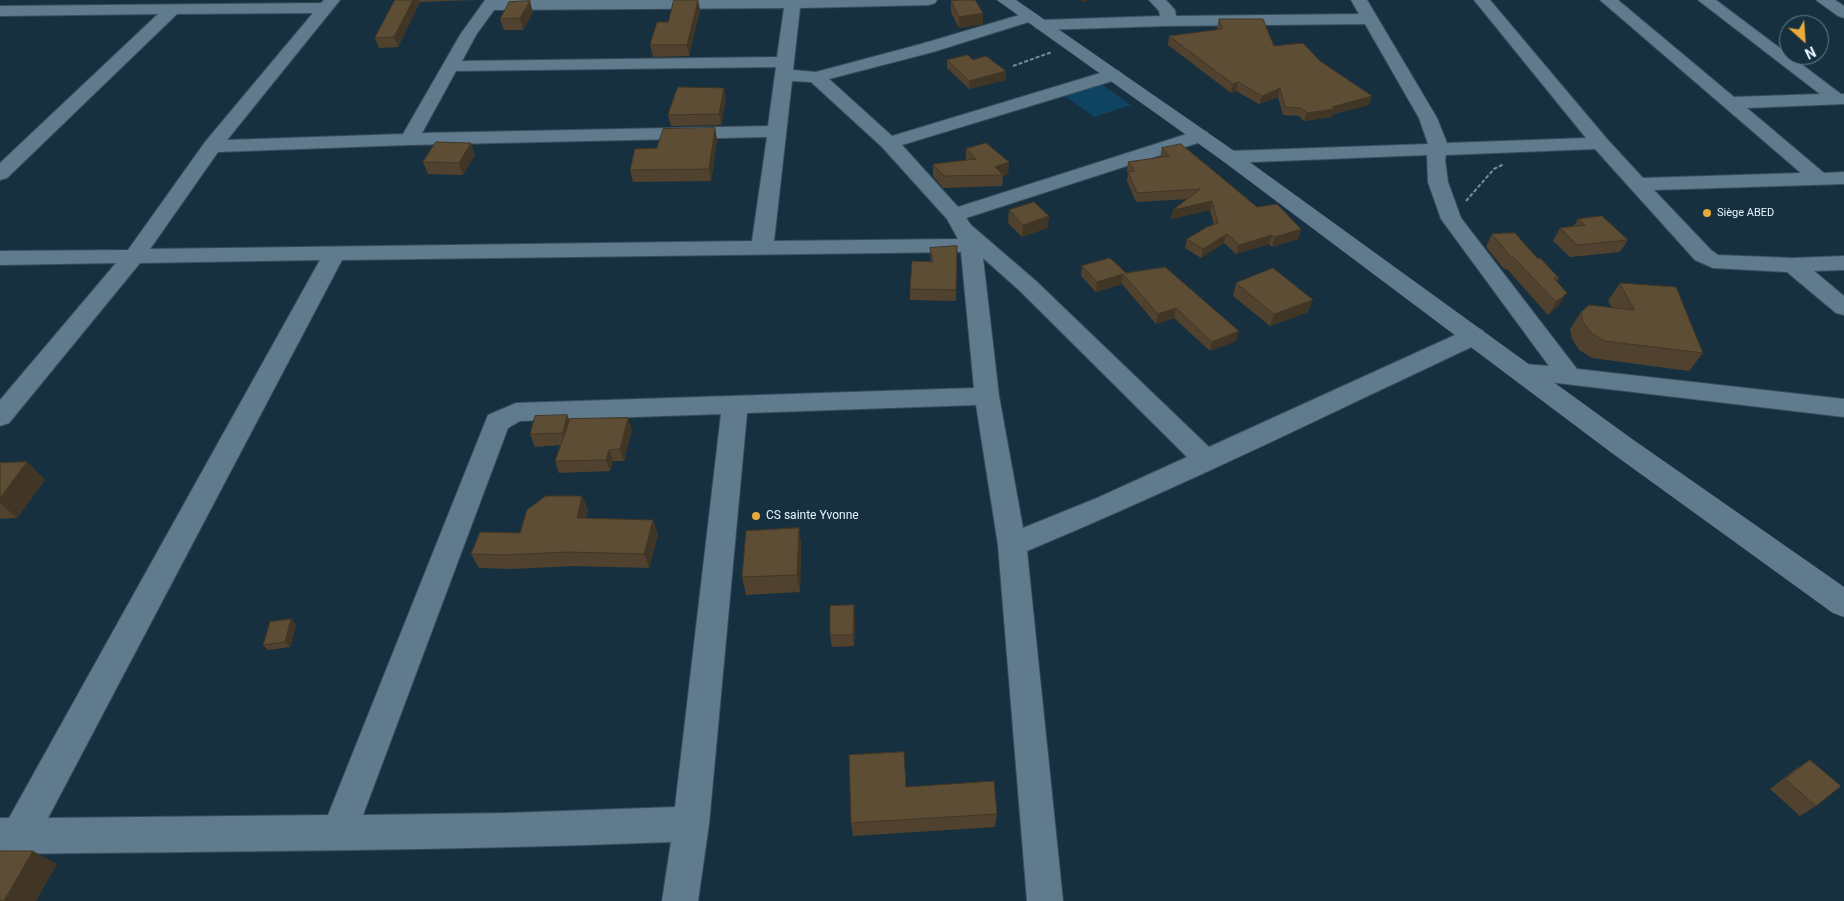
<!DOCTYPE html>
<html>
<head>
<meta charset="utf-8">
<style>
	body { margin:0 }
	#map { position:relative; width:1844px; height:901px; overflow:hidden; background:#173040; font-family:Roboto,sans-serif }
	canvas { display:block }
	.north { position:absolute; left:1779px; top:15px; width:50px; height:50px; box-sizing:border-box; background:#173040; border:1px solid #697e8c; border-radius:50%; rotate:154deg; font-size:14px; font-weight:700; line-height:20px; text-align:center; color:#e5f4fe }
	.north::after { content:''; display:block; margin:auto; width:18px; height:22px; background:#eaaa39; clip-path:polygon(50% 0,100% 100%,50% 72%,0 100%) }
</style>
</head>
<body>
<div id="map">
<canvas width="1844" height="901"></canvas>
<div class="north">N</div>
</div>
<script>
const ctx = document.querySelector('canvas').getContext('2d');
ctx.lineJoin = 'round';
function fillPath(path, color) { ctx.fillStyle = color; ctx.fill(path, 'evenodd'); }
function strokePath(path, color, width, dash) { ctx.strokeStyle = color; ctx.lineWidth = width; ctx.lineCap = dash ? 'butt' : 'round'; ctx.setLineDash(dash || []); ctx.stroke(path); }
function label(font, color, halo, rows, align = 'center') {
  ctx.font = font + ' Roboto,sans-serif'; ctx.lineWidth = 5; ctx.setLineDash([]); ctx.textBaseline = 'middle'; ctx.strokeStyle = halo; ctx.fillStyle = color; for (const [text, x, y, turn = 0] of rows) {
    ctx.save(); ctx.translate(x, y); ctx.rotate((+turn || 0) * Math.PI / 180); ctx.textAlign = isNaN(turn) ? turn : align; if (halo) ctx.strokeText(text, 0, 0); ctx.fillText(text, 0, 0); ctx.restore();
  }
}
fillPath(new Path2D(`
	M1101 84 1131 105 1094 117 1064 95Z`), '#0e4461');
const minor = new Path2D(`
	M324 0H340L227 140 403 134 460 35 485 0H937L935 3 929 5 800 8 793 70 816 72 921 44 1023 14H1035L1037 17 1035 20 933 52 829 79 892 136 1107 71 1113 70 1119 71 1122 75 1119 79 902 145 958 207 1193 132 1200 130 1207 132 1209 136 1207 140 966 218 971 225 1036 281 1209 447 1466 330 1474 328 1482 330 1486 336 1482 342C1331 413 1181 487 1027 551L1063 901H1027L998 545 976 405 747 413 709 824 698 901H662L671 842C447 851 224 851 0 854V818H9L320 260 140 263 9 423 0 426V400L116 263 0 265V251L128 250 205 142 313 13 177 14 7 178 0 180V163L158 14 0 16V6L321 3ZM784 8 777 57 462 61 476 35 494 10ZM776 67 768 126 422 133 456 71ZM792 81 811 82 882 147 947 219 958 239 774 241ZM767 137 752 241 150 249 218 152 409 145ZM961 252 974 388 516 403 488 415 328 815 48 818 342 260ZM983 258 1020 291 1187 457 1097 498 1023 528 999 396ZM721 414 675 807 506 813 363 815 508 428 520 421Z
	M1149 0H1166L1175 10 1176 16 1359 14 1351 0H1367L1437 118 1447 143 1586 138 1474 0H1490L1607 139 1643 178 1801 173 1600 0H1618L1734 97 1820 94 1698 0H1716L1841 94H1844V104L1747 108 1824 173 1844 172V184L1654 190 1711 250 1718 255 1793 258 1844 256V270L1814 271 1844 296V315L1836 313 1787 272 1713 268 1695 260 1595 149 1446 155 1445 160 1448 182 1461 218 1577 369 1844 399V417L1515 378 1512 372 1515 366 1524 364 1549 366 1441 219 1428 182 1427 155 1230 163 1223 161 1220 157 1223 153 1230 151 1428 144 1419 118 1365 24 1165 26 1042 30 1036 28 1034 25 1036 22 1042 20 1160 16 1159 11Z
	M1816 0H1835L1844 6V18L1838 16Z`);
const tertiary = new Path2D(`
	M997 0H1016L1237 153 1632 439 1844 587V617L1833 613 1612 453 1223 161Z`);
strokePath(minor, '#384d5a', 2);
strokePath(tertiary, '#384d5a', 1);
strokePath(new Path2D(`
	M1013 66 1052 52
	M1466 201 1494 169 1504 164`), '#788d9a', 2, [4, 2]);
fillPath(minor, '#607b8d');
fillPath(tertiary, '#607b8d');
fillPath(new Path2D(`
	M395 0H476L420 2 398 47 379 48 375 38Z
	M698 0 700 10 689 56 653 57 650 45 668 22Z
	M951 1 983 13V24L959 28 951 12Z
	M533 12 523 30H504L500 19Z
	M1219 19 1274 46 1320 61 1369 105 1333 114 1332 117 1304 121 1299 116 1283 115 1278 97 1259 104 1236 91 1231 93 1168 45 1169 36 1218 30 1217 27Z
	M947 60H973L1006 71V80L969 89 947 68Z
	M724 88 726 99 721 125 671 126 668 115Z
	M715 128 717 140 711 181 633 182 630 170 657 148Z
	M1162 148 1257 207 1301 229 1298 239 1272 247 1269 244 1236 254 1224 243 1201 258 1185 248 1187 239 1214 225 1210 210 1171 219 1173 210 1188 199 1136 202 1127 181 1128 173 1127 171 1128 162 1160 157Z
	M966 149 1009 162 1008 174 1003 176 1002 186 943 188 933 176V164L966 160Z
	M475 155 463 175 428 174 423 162Z
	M1009 210 1049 216 1047 228 1022 237 1008 223Z
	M1578 219 1628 240 1620 252 1570 257 1553 241 1560 228 1573 227Z
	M1492 234 1538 259 1559 278 1557 281 1559 305 1548 315 1507 269H1504L1486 247Z
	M957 246 956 301 910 300V289L931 262 930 248Z
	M1082 266 1126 273 1236 341 1210 351 1174 318 1156 324 1122 284 1096 292 1081 276Z
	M1236 283 1308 312 1270 326 1233 296Z
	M1620 283 1703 353 1689 371 1592 358 1579 350 1572 339 1570 329 1581 312 1612 308 1608 301Z
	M567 415 570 420 632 429 624 461H613L610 471 559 473 555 461 560 445 535 447 530 434Z
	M27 462 45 480 17 518 0 519V463Z
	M582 496 588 510 586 519 658 534 649 568 574 566 512 569 479 568 471 554 520 533Z
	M799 528 801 546 800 592 746 595 742 577Z
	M855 617 854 646 832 647 830 635Z
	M291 619 296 625 290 647 268 650 263 645Z
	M1810 760 1816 806 1800 816 1770 789 1794 770Z
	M906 787 997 814 995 827 853 836 851 823Z`), '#50422e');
fillPath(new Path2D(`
	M413 0H419L420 2 398 47 394 37Z
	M698 0 700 10 689 56 687 45Z
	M1082 0H1091L1082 2Z
	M530 1 533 12 523 30 520 18Z
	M983 13V24L959 28V17Z
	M1006 71V80L969 89V81Z
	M1238 82 1236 91 1231 93 1233 84Z
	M724 88 726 99 721 125 719 114Z
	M1280 88 1278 97 1259 104 1262 96Z
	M1372 96 1369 105 1333 114 1332 117 1304 121 1307 113Z
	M715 128 717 140 711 181 709 169Z
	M471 143 475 155 463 175 459 163Z
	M1009 162 1008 174 1003 176V175L995 167Z
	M1212 201 1210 210 1171 219 1173 210Z
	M1049 216 1047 228 1022 237 1023 225Z
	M1301 229 1298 239 1272 247 1275 237Z
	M1227 234 1224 243 1201 258 1203 249Z
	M1272 235 1269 244 1236 254 1239 245Z
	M1123 274 1122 284 1096 292 1097 282Z
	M1567 293 1559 305 1548 315 1556 302Z
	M1313 300 1308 312 1270 326 1274 314Z
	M1176 308 1174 318 1156 324 1158 314Z
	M1239 331 1236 341 1210 351 1212 342Z
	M567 415 572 427 568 445 563 433Z
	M628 418 632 429 624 461 620 449Z
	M609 450 613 461 610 471 606 460Z
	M27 462 45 480 17 518 0 503V498Z
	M582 496 588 510 582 533 577 518Z
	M653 520 658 534 649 568 644 554Z
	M799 528 801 546 800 592 797 575Z
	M854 605 855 617 854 646 853 635Z
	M291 619 296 625 290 647 285 642Z
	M33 851 57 864 36 901H4Z`), '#413625');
const building = new Path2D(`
	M395 0H413L394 37 375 38Z
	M674 0H698L687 45H650L657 22H668Z
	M961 0H975L983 13 959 17 951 1Z
	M530 1 520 18 500 19 509 2Z
	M1219 19H1263L1274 46 1303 43 1320 61 1372 96 1332 107 1334 109 1307 113 1301 108 1285 107 1280 88 1262 96 1238 82 1233 84 1169 36 1222 29Z
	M968 55 973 60 986 56 1006 71 969 81 947 60Z
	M678 87 724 88 719 114 668 115Z
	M715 128 709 169 630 170 635 149 657 148 663 129Z
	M436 142 471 143 459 163 423 162Z
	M986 143 1009 162 995 167 1003 175 944 176 933 164 976 159 966 149Z
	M1181 144 1257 207 1277 204 1301 229 1275 237 1272 235 1239 245 1227 234 1203 249 1187 239 1207 227 1218 223 1212 201 1173 210 1200 189 1137 193 1128 172 1135 171 1128 162 1169 156 1162 148Z
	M1034 202 1049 216 1023 225 1009 210Z
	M1602 216 1628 240 1577 245 1560 228 1585 225 1578 219Z
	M1515 233 1538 259 1540 258 1559 278H1554L1567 293 1556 302 1513 257H1511L1492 234Z
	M957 246 956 290 910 289 912 261 933 262 930 248Z
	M1110 258 1126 273 1165 267 1239 331 1212 342 1176 308 1158 314 1123 274 1097 282 1082 266Z
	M1273 268 1313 300 1274 314 1236 283Z
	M1620 283 1676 287 1703 353 1604 341 1591 333 1583 322 1581 312 1589 305 1634 310Z
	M567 415 563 433 530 434 535 416Z
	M628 418 620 449 609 450 606 460 555 461 570 419Z
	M27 462 0 498V463Z
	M546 496H582L577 518 653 520 644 554 568 552 505 555 471 554 480 532 520 533 527 510Z
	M799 528 797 575 742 577 746 531Z
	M854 605 853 635H830V606Z
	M291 619 285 642 263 645 270 622Z
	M904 752 906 787 994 781 997 814 851 823 849 755Z
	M1810 760 1841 786 1816 806 1785 779Z
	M0 851H33L4 901H0Z`);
fillPath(building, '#5d4d35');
strokePath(building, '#413625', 1);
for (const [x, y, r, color] of [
	[1707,213,5,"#eaaa39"],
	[756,516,5,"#eaaa39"]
]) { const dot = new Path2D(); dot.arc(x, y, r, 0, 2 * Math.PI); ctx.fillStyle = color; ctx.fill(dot); strokePath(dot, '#173040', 2); }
label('11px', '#e5f4fe', '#173040', [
	["Siège ABED",1717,213]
], 'left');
label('12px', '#e5f4fe', '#173040', [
	["CS sainte Yvonne",766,516]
], 'left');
</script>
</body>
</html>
